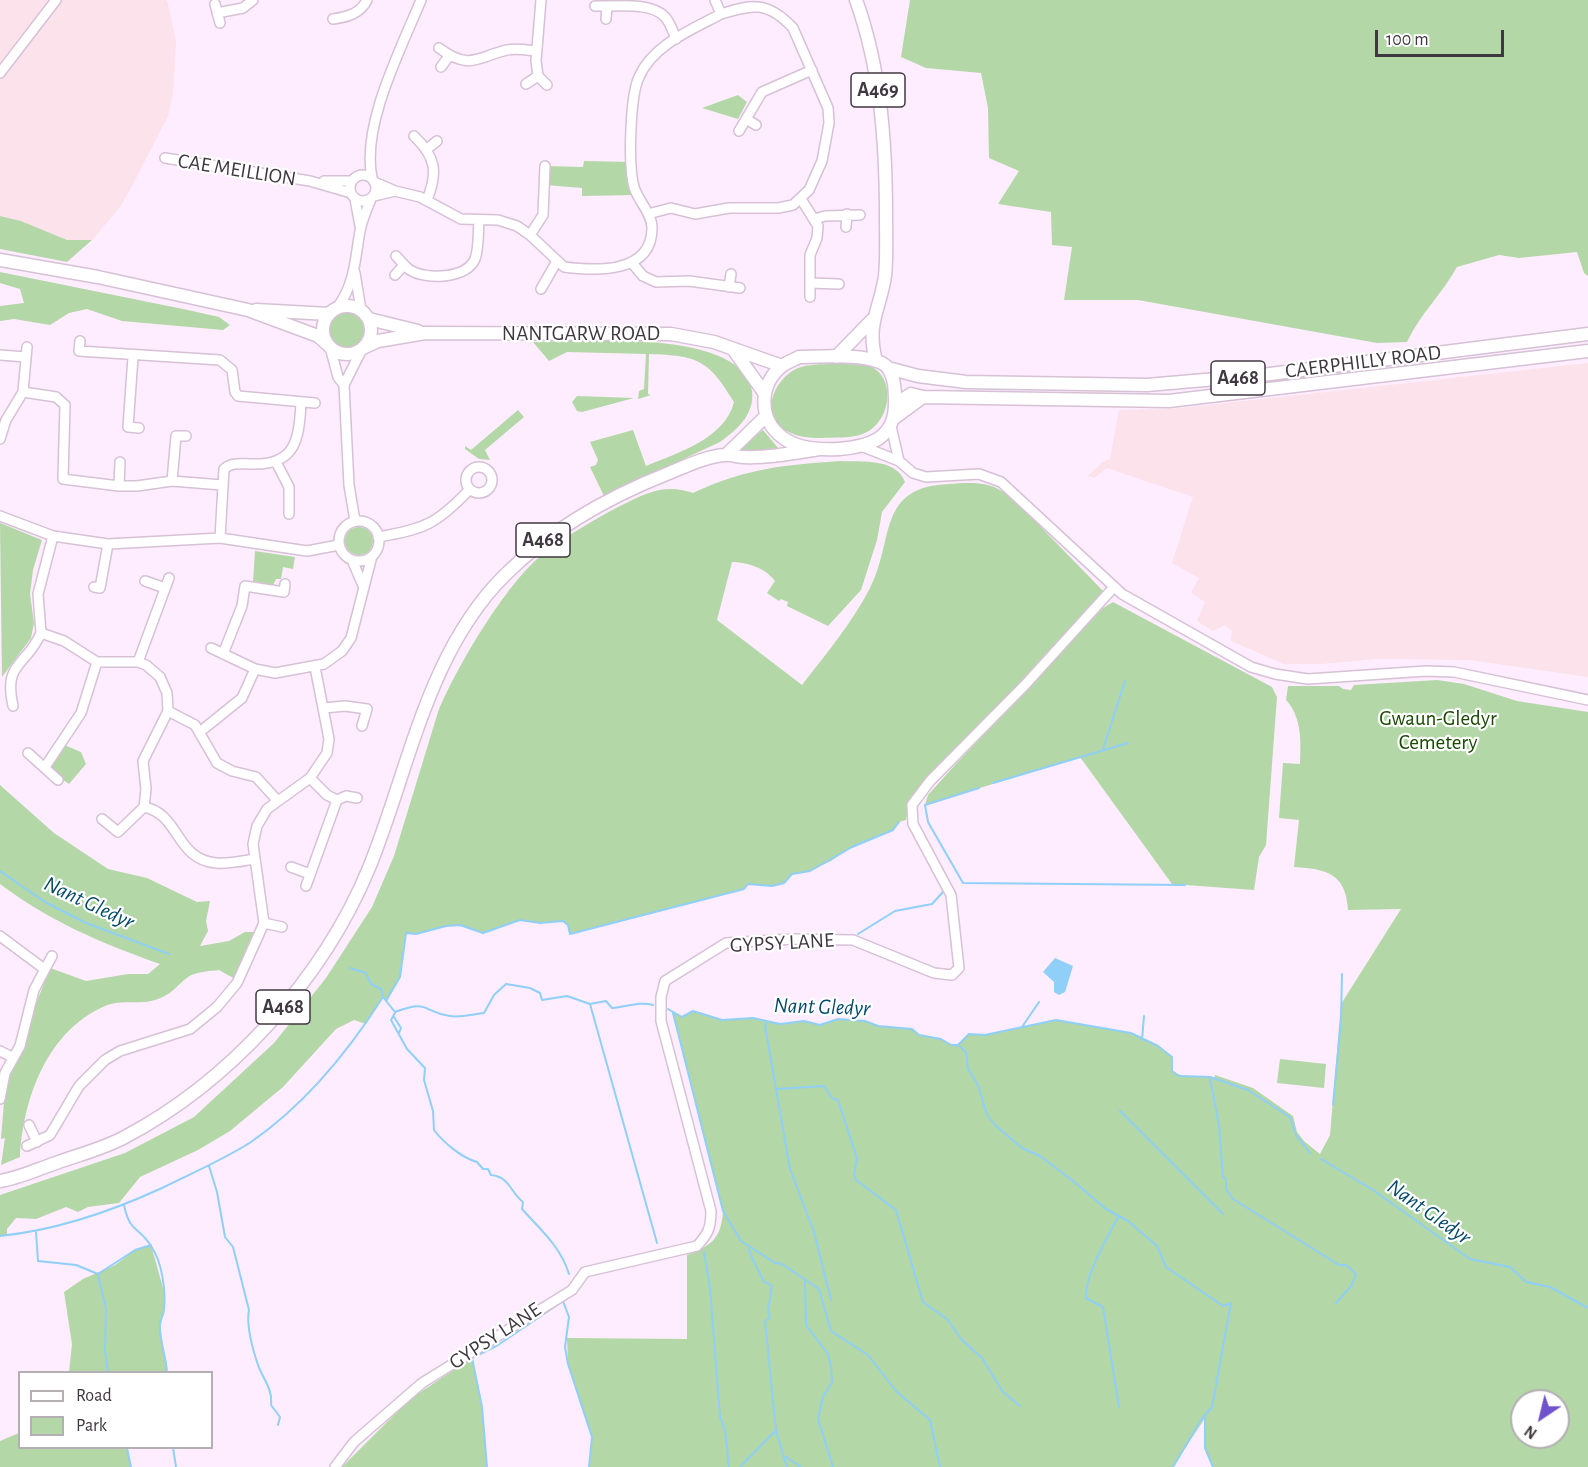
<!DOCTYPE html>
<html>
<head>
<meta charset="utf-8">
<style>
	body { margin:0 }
	#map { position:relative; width:1588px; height:1467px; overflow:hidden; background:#feedfe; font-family:"Alegreya Sans",sans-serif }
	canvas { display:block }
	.legend { position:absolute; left:18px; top:1371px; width:195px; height:78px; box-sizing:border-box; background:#fff; border:2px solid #b3afb3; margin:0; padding:8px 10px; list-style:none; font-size:18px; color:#403840 }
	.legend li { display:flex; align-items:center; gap:12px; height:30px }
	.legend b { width:30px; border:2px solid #b3afb3 }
	.north { position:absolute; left:1510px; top:1389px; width:60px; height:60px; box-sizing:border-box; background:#fff; border:2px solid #b3afb3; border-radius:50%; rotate:215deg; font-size:16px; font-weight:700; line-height:24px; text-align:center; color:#403840 }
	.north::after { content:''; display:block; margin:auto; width:21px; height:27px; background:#7052cc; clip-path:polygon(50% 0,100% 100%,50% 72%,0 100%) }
	.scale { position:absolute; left:1375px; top:30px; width:129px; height:27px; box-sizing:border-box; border:3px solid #403840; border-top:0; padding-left:8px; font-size:18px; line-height:21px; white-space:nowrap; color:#403840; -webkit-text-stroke:4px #fff; paint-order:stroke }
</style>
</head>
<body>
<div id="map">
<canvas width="1588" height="1467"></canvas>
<ul class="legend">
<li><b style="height:8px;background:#fff"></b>Road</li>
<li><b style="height:16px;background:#b3d7a6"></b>Park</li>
</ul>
<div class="north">N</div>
<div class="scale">100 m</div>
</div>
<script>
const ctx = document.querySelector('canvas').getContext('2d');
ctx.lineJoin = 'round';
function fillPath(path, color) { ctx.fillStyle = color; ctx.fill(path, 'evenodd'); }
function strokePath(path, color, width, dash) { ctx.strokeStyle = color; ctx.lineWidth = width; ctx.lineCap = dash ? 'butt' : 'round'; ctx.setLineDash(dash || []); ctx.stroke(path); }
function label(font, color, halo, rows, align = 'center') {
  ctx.font = font + ' "Alegreya Sans",sans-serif'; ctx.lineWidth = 4.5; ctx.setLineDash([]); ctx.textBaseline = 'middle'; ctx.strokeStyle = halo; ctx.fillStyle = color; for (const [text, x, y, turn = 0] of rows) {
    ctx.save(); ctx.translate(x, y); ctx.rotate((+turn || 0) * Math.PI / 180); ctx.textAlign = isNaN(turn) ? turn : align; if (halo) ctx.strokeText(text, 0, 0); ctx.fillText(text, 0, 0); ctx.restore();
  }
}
fillPath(new Path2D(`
	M0 0H166L168 4 176 42 173 94 168 116 132 186 120 207 92 240H67L21 221 0 216Z
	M1588 363V677L1470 660 1377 659 1321 664H1284L1231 641 1232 631 1225 625 1213 631 1197 621 1205 602 1191 593 1199 578 1172 563 1193 497 1107 468 1094 478 1088 476 1101 463 1110 459 1119 410 1172 409Z`), '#fbe2eb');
fillPath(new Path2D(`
	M910 0H1588V276L1584 273 1577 252 1519 258 1499 255 1457 267C1442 294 1420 314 1407 342L1377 343 1138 300H1064L1072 247 1052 245 1051 212 998 204 1019 171 989 158 988 108 981 73 926 68 901 57Z
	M738 95 747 102 738 119 702 108Z
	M584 161 632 162 637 195 582 196V188L545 185V166L583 167Z
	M0 216 21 221 67 240H92L67 262 0 249Z
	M0 272 188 310 219 317 230 325 223 330 122 321 87 309 69 313 50 325 14 319 0 321V306L24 303 20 289 0 283Z
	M328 330a19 19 0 1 1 38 0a19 19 0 1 1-38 0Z
	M533 342C578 341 743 328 752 391 755 414 737 430 720 442L604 496 590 467 596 465 598 460 590 442 633 430 646 466C677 453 725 439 734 402 708 359 698 356 649 354L648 394 651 395 638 399 639 391 644 389 646 354 567 352 549 361Z
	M862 364C897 369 894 420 865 433 852 439 834 437 820 438 791 439 760 424 775 391 780 381 788 372 798 368 816 362 842 365 862 364Z
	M577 396 634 398 582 412 577 411 572 402Z
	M518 410 524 417 485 450 490 460 479 459 465 449V446L471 450Z
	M763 430 779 449 740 452 739 450Z
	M841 461C862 462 896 458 905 482L882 512 877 540 861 590 828 626 787 606 788 602 781 599 779 601 767 593 775 581C766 568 746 562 732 562L717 620 802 685C826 654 852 623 870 588 895 540 876 487 949 484 965 483 984 481 998 489 1013 496 1025 511 1036 522 1058 545 1081 568 1103 591L1021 681 923 783 909 801 906 820 899 822 893 830 852 847 831 861 810 871 792 874 784 883 772 886 748 884 744 889 570 934 568 925 563 921 540 923 520 920 483 933 460 925 446 926 416 934 406 933 400 977 386 1001 382 997 366 1024 354 1020 336 1029 283 1087 230 1131 198 1150 140 1177 119 1203 88 1207 78 1212 66 1207 36 1219 16 1218 7 1229V1235L0 1236V1195L125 1153 194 1117 274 1043 326 978 372 907 394 856 438 712C456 668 506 583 543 554 566 536 595 519 620 506 646 493 665 483 693 493 747 468 783 465 841 461Z
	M0 523 42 540 33 570 30 594 34 623 31 638 2 677Z
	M345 541a14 14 0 1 1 28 0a14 14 0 1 1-28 0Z
	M255 551 295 557 293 569 283 567 281 579H276L273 585 253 581Z
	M1113 602 1272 687 1277 697 1266 845 1259 857 1254 890 1172 884 1080 757 925 805 928 795 954 766 1103 608Z
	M1437 680 1464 684 1517 701 1588 712V1467H1213L1205 1448V1418L1173 1467H589L592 1437 568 1364 567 1338 687 1339V1255C712 1245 721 1239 723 1211L673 1011 682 1017 693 1011 722 1020 753 1018 780 1024 804 1021 821 1025 838 1019 865 1021 878 1026 912 1029 919 1035 941 1039 951 1045H958L969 1034 985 1035 1056 1020 1131 1033 1158 1046 1172 1057V1071C1183 1079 1200 1074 1214 1079L1215 1075 1253 1088 1293 1116 1297 1132 1304 1141 1320 1154 1330 1135 1341 1004 1401 909 1348 910C1346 873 1326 869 1294 867L1299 820 1279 818 1283 763 1300 764C1301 742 1302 717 1286 700L1288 686H1339L1343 689 1351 690 1354 685ZM1522 1401H1558V1437H1522Z
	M62 744 81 752 86 764 69 784 45 767Z
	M0 785 54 833 108 869 147 878 197 902 210 901 206 921 208 931 200 946 229 941 245 932H255L235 979 219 970C210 971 195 972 188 977 176 986 172 995 155 1000 139 1005 122 999 105 1006 47 1031 23 1099 20 1157L1 1165 5 1138 1 1139 4 1102 12 1069 25 1049 32 1014 50 968 86 981 128 974H148L160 964C103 944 49 921 0 884Z
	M1280 1059 1326 1064 1324 1088 1277 1083Z
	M151 1245 165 1295 164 1312 159 1325 167 1372H69L72 1344 64 1292 83 1279 115 1265 135 1250Z
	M472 1358 482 1407 487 1467H342L410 1399Z
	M19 1433 20 1448H127L131 1467H0V1441Z`), '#b3d7a6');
fillPath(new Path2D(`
	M1055 958 1073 966 1065 992 1059 995 1054 992V982L1043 972Z`), '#8fcff8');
strokePath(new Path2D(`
	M1103 749 1125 681
	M993 783 1128 743
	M979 788 925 805 928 822 963 883 1185 885
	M0 871 45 902 86 923 169 954
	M858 934 895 911 932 904 943 892
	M350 968 366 973 371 984 381 989 383 997 395 1012C430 999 422 1012 450 1016 460 1018 474 1014 484 1013L494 995 506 984 530 988 540 993 542 1000 567 996 590 1004 606 1001 612 1008C627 1007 639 1001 653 1005
	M386 1001 400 977 406 933 416 934 446 926 460 925 483 933 520 920 540 923 563 921 568 925 570 934 744 889 748 884 772 886 784 883 792 874 810 871 852 847 893 830 899 822
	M590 1004 657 1243
	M668 1009 682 1017 693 1011 722 1020 753 1018 780 1024 804 1021 820 1025 838 1019 865 1021 878 1026 912 1029 919 1035 941 1039 951 1045H958L969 1034 985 1035 1056 1020 1131 1033 1158 1046 1172 1057V1071L1179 1076 1210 1077 1248 1090 1290 1117 1296 1135 1311 1154
	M395 1013 391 1020 407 1049 425 1068 424 1080 433 1111 434 1130C444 1143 462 1158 477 1162L483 1169H488L491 1175C510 1177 510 1192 523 1202L522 1209C540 1229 561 1247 569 1274
	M673 1013 723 1211 741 1241 775 1263 782 1264 819 1289 831 1331 868 1355 896 1391 930 1420 940 1467
	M394 1017 401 1028 399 1033
	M767 1022 765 1026 790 1169 814 1232 831 1300
	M1022 1027 1039 1002
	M1142 1040 1144 1016
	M958 1045 966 1052 968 1069 978 1085 987 1115 995 1125 1022 1148 1040 1156 1073 1181 1106 1209 1128 1221 1157 1246 1166 1267 1223 1306 1231 1303 1212 1407 1201 1420 1173 1467
	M1210 1078 1219 1126 1223 1177 1226 1179V1189L1233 1199 1339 1265H1346L1356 1274 1352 1285 1336 1303
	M777 1089 824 1086 832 1098 838 1100 857 1158 854 1174 856 1180 896 1210 923 1302 947 1319 962 1340 982 1358 1003 1392 1020 1406
	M1333 1105 1341 1019 1342 974
	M1120 1111 1223 1214
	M1321 1159 1373 1190 1470 1259 1510 1267 1526 1282 1550 1287 1588 1308
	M209 1166 217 1192 225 1237 233 1247 249 1310C246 1325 253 1350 258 1365 263 1379 273 1389 271 1405L280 1417 278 1425
	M124 1205C130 1234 139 1226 151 1246 162 1262 166 1290 164 1309 164 1315 159 1321 160 1327 160 1342 166 1357 167 1372
	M1118 1217C1108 1237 1084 1276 1086 1298L1103 1307 1119 1407
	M36 1232 38 1261 76 1265 98 1274 135 1250 151 1245
	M0 1236C58 1230 110 1212 162 1188 192 1173 223 1160 251 1142 306 1104 348 1052 383 997
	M749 1249C752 1262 760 1270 763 1281L772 1286 768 1310 770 1318 765 1321 776 1431 787 1467
	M704 1252 710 1288 720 1417 725 1430 729 1467
	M98 1275 106 1308 105 1350 108 1372
	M805 1281 806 1325 828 1354 831 1367 832 1382 823 1397 818 1419 833 1467
	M1205 1418V1448L1213 1467
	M127 1448 131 1467
	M173 1448 176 1467
	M786 1457 801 1467
	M487 1467 482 1407 472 1358 498 1345 563 1301 569 1317 565 1347 568 1364 592 1437 589 1467
	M740 1467 775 1431`), '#8fcff8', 2);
const minor = new Path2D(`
	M215 4 220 23
	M595 6C614 7 651 1 665 17 670 22 673 32 676 39
	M217 13 243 8 253 0
	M333 19C347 17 360 14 367 0
	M606 19 607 6
	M439 48C470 71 477 57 507 50 516 48 527 50 536 51
	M441 67 449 56
	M0 73 56 0
	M538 76 547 85
	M526 84 538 76 536 61 541 0
	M746 119 756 125
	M739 131 762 92 812 70
	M414 136C436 157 438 172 427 200
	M427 149 437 141
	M165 158 310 181 351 193
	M350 188a13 13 0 1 1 26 0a13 13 0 1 1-26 0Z
	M372 178C361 125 401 49 421 0
	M324 181H352
	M395 191 420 197 461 219 498 220 517 226 530 235 564 267C596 271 652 274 652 228 652 213 638 201 634 187 628 166 630 96 639 77 653 45 691 30 721 14L715 0
	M374 196 395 191 374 182
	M355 199 360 226
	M801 199 818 226 817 238 810 255V297
	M648 214 671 208 695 214 729 208H778L793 205 809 190 822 161 829 123 828 108 793 28C768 1 752 4 721 14
	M815 219 825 216 860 215
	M846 227 847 214
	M530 235 543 215 545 166
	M396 256C401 261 405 267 410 270 426 280 466 279 475 259 479 249 478 232 479 221
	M632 263 643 276 656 282 689 281 740 288
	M355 273 361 310
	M395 275 404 265
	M810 283 839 284
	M729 287 731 274
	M541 289 557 261
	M337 308C355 284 355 259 360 231 362 220 367 209 371 199
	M80 341 79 351 220 360 232 370 235 392 238 396 315 403
	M330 347 338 377 344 385
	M0 355 26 357
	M133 357 128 427 139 428
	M23 392 56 397 65 405 63 479 119 486 120 462
	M891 426 899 461
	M0 439 6 420 23 392 27 347
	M861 446 899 461 913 473 926 477 979 474 1001 482 1122 594 1251 667 1275 674 1308 679 1426 671 1454 672 1588 700
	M276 462 289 487V514
	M466 480a13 13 0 1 1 26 0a13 13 0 1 1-26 0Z
	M172 481 176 436H186
	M119 486H137L172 481 222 485
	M0 516 53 536 108 544 220 538 307 551 339 545
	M355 521 349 485 344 385 361 351
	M339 541a20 20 0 1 1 40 0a20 20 0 1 1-40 0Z
	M53 536 38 594 41 633 64 641 97 662H138L146 665 160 677 167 693 168 711 143 761 146 789 144 807C180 814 175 859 216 863 229 864 242 861 254 859
	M378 537C425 529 437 524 470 489
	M220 538 224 469C232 462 241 464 251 464 296 466 299 439 301 403
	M352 560 364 588
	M145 581 165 588
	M94 587 100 588 108 544
	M211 648 255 669 275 673 324 664 342 651 351 638 372 556
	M223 654 242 606 245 586 284 592 285 584
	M138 662 169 578
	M13 706C3 662 26 667 41 633
	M324 708 345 706 367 709 362 726
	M168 711 195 725 217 763 232 771 256 777 277 800
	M201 731 242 698 255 669
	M28 753 58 780
	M45 767 81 713 97 662
	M310 778 327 795 337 800
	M102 819 118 832 144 807
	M291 867 310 874
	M306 886 337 800 346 796 357 798
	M264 923 282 927
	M0 936 43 968
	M0 1051 12 1057
	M0 1099 5 1073 20 1046 34 990 52 956
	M29 1125 37 1142
	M27 1146 50 1135 79 1086 105 1060 120 1051 190 1029 217 1007 237 983 264 923 253 844 257 826 267 809 310 778 327 753 329 739 315 667
	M335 1467 354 1442 422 1383 572 1290 585 1272 697 1246C708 1234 711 1228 711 1211L661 1021V997L665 981 726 943 793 939 853 940 934 973 952 975 959 968 951 895 913 824 912 805 930 781 1025 685 1114 587`);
const major = new Path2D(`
	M856 0C881 69 886 144 886 217 886 236 887 257 885 276 880 310 866 323 876 361
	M0 260 98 277 248 310 318 336 327 344
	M323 330a24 24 0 1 1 48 0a24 24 0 1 1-48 0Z
	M256 310 329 314
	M369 319 418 331
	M365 347 378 341 425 333 671 334 714 342 782 366
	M735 352 765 394
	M799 357C817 357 876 352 888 368 895 378 895 392 895 403 895 418 891 430 878 439 866 446 853 448 839 449 820 450 797 449 782 437 758 419 759 384 782 366 787 362 794 360 799 357Z
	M836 357 872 320
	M888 368 918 376 966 382 1147 385 1262 375 1588 334
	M895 404 911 394 923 397 1169 401 1588 351
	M893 419 923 397
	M726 455 766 416
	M0 1181C19 1178 38 1169 56 1163 78 1155 102 1149 123 1138 230 1082 323 979 369 868 409 770 427 652 505 575 552 528 608 497 669 473 686 466 707 456 725 455 731 454 737 457 743 457 768 458 794 453 819 449`);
strokePath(minor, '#d6c1d6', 12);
strokePath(major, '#d6c1d6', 15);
strokePath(minor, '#fff', 9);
strokePath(major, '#fff', 12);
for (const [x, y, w] of [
	[878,90,54],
	[1238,378,54],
	[543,540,54],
	[283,1007,54]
]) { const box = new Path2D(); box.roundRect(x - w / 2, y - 17, w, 34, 4.5); ctx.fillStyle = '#fff'; ctx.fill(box); strokePath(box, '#403840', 1.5); }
label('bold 20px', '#403840', null, [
	["A469",878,90],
	["A468",1238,378],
	["A468",543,540],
	["A468",283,1007]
]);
label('21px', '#403840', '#fff', [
	["CAE MEILLION",237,170,9],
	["NANTGARW ROAD",581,334],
	["CAERPHILLY ROAD",1363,362,-7],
	["GYPSY LANE",782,943,-3],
	["GYPSY LANE",495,1336,-33]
]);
label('21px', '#194800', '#fff', [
	["Gwaun-Gledyr",1438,719],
	["Cemetery",1438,743]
]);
label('italic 22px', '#03496b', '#fff', [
	["Nant Gledyr",89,903,25],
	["Nant Gledyr",822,1007,2],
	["Nant Gledyr",1429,1212,35]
]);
</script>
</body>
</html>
